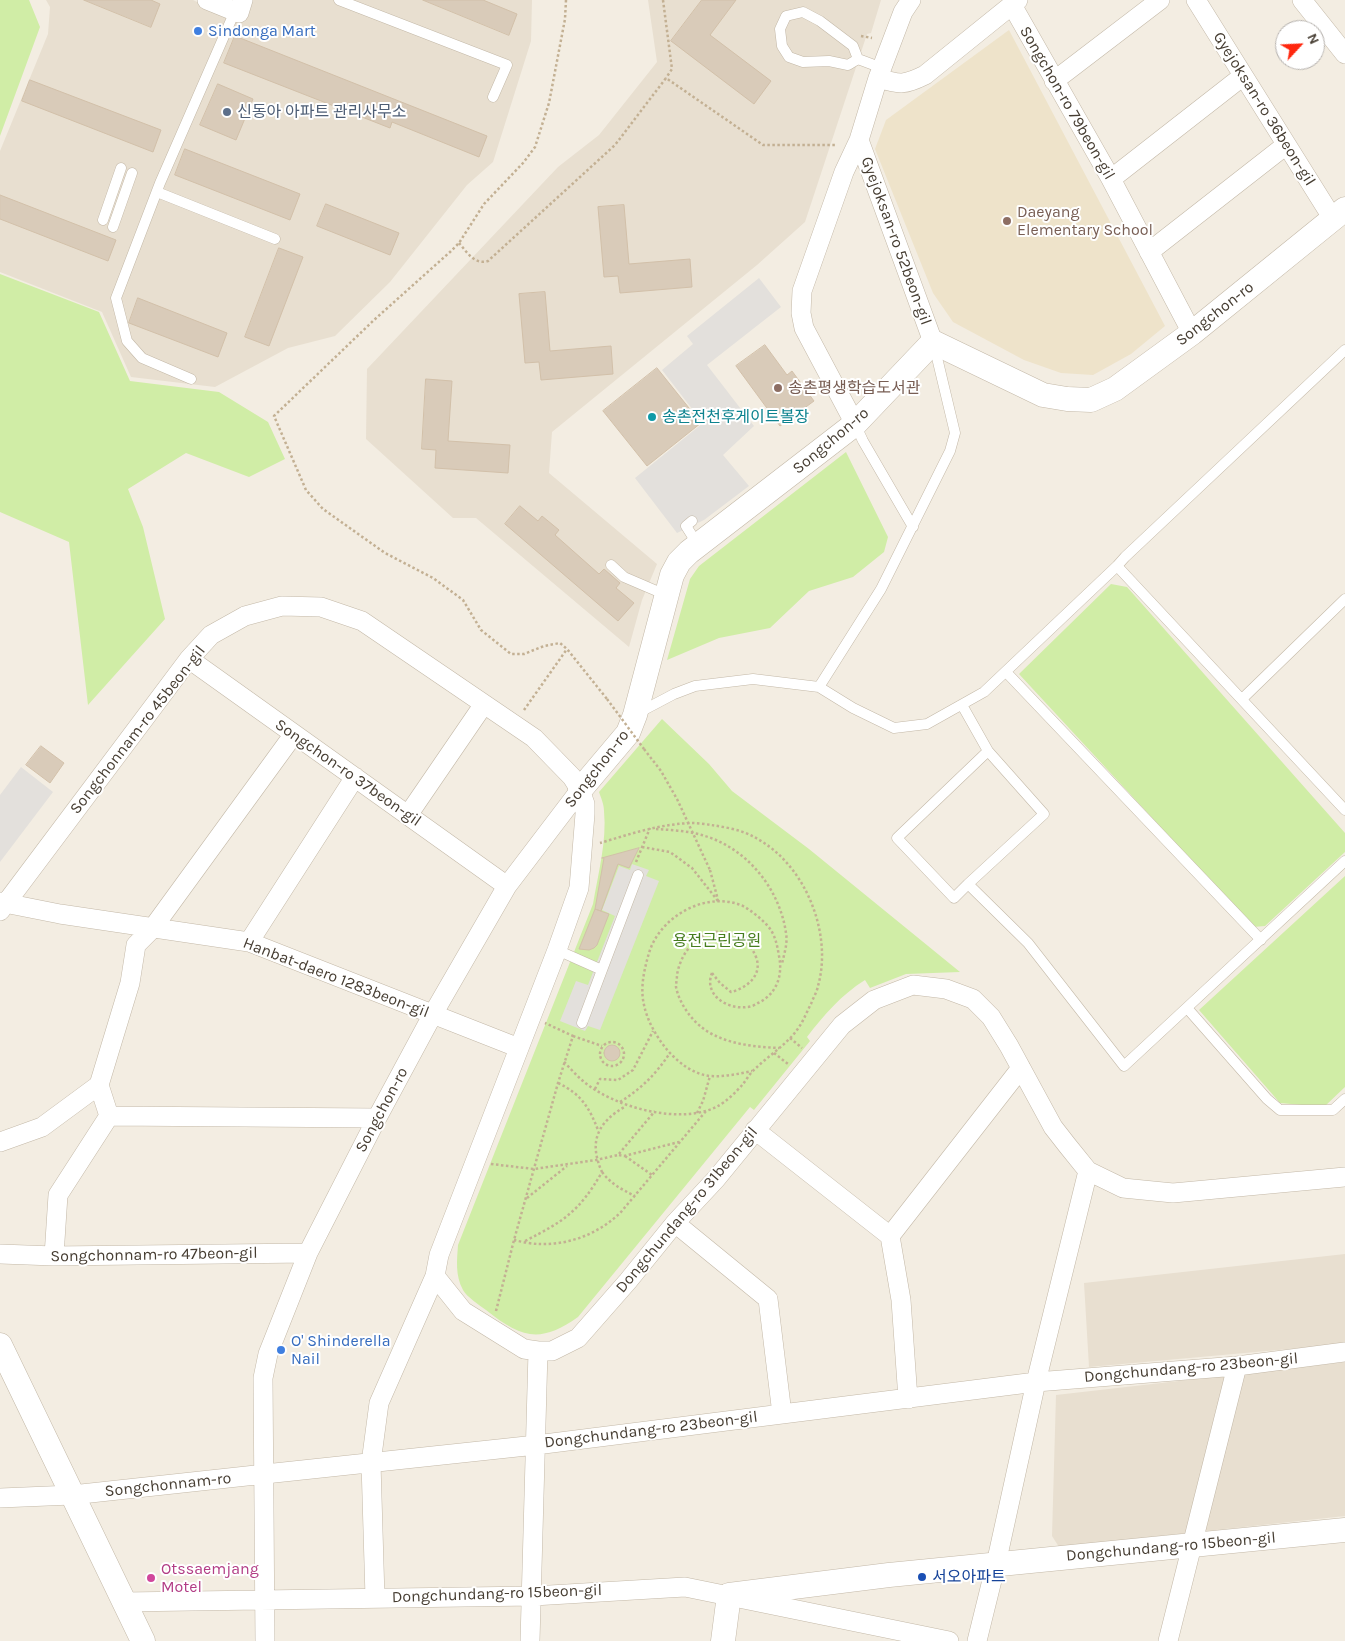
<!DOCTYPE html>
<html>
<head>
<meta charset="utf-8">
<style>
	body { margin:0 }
	#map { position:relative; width:1345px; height:1641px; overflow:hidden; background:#f3ede2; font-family:Karla,sans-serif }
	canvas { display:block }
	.north { position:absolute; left:1275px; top:20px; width:50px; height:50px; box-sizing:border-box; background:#fff; border:1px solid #b5b1ad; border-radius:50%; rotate:65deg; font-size:14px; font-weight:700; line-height:20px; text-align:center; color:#463d32 }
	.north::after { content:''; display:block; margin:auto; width:18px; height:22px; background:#ff270e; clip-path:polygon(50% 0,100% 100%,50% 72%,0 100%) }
</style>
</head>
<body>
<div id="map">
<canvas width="1345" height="1641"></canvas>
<div class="north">N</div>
</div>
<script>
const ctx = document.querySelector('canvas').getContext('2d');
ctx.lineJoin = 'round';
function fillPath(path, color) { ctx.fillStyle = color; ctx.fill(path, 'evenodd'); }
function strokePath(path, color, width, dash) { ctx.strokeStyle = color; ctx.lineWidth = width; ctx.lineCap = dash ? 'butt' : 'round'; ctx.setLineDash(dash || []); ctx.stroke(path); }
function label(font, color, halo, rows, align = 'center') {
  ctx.font = font + ' Karla,"Noto Sans KR",sans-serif'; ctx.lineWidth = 4; ctx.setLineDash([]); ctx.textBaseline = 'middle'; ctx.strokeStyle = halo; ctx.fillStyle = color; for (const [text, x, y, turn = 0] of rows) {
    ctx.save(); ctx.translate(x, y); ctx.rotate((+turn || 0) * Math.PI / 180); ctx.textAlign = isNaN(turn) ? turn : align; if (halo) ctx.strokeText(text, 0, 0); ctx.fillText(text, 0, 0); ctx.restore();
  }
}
fillPath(new Path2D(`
	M46 0H193L237 21 246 0H532L531 41 493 162 467 185 390 282 335 336 288 348 215 387 131 377 102 312 0 272V151L48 34 50 7Z
	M648 0H881L871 33 867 34 805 222 757 265 552 432 549 473 657 564 642 600 629 647 476 518H453L366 439 367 369 558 167 599 135 657 62Z
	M1345 1254V1344L1089 1367 1084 1283Z
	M1345 1362V1516L1059 1547 1052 1536 1056 1395Z`), '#e8dfd0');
fillPath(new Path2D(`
	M1009 30 1165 326 1131 354 1093 375 1061 373 1024 360 953 322 933 293 875 149 886 120Z`), '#eee3ca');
fillPath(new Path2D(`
	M0 0H29L40 27 0 136Z
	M0 274 99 312 130 381 219 392 268 422 285 459 249 477 186 453 128 489 143 527 165 619 88 705 69 542 0 512Z
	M846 452 888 537 884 552 853 577 809 591 770 628 719 638 667 660 690 579 699 566Z
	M1111 584 1127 587 1345 833V852L1265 926 1253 927 1019 674Z
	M662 719 709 764 732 791 809 849 960 972 906 974 870 988 865 980C841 995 824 1015 807 1037L810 1041 754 1110 750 1107 578 1317C540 1344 521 1338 486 1310 479 1305 467 1297 463 1290 455 1275 457 1260 458 1245L593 904C598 874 607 841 604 811 604 804 601 798 599 792Z
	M1345 876V1087L1324 1107 1280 1103 1199 1010Z`), '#d0eda6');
fillPath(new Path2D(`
	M759 278 781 307 707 365 754 426 723 455 749 486 704 520 677 533 635 478 703 423 662 370 693 344 687 336Z
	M21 767 53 792 0 862V795Z
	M632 864 649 870 646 876 659 881 600 1030 588 1026 585 1031 560 1021 576 981 588 985 615 916 602 910 619 866 630 870Z`), '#e3e0dc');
const building = new Path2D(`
	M84 0H151L160 4 151 27Z
	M423 0H483L517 14 509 35Z
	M702 0H736L710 35 771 81 754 104 671 41Z
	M235 36 487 136 479 157 392 122 390 128 224 63Z
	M30 80 161 130 153 152 22 101Z
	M218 84 253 99 236 140 200 125Z
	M185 149 300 194 290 220 175 175Z
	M0 195 116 240 108 261 0 219Z
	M326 204 399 233 390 255 317 226Z
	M624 205 629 264 690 259 692 287 620 293 618 276 604 277 598 207Z
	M279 248 303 257 269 346 245 337Z
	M545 292 550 351 611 346 613 374 541 380 539 362 525 363 519 294Z
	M138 298 227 333 218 357 129 323Z
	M765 345 787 375 792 371 814 401 780 426 736 366Z
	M657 368 701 423 647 466 603 411Z
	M426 379 452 381 448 441 510 445 508 473 435 468 436 450 422 449Z
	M520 506 538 521 542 516 559 530 555 535 599 574 604 569 620 583 616 588 634 603 618 621 505 524Z
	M41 746 64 763 50 783 26 765Z
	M639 848 629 868 618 864 601 911 595 909 609 914 597 945 594 948 589 950 579 949 595 909 604 858H602Z
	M604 1053a8 8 0 1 1 16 0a8 8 0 1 1-16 0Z`);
fillPath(building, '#d9cbb9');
strokePath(building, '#d2c0a9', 1);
const service = new Path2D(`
	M339 0 507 65 493 97
	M858 59 853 46 820 21 803 12 786 16 780 29 782 46 789 57 803 62 829 61 848 65 858 59 882 68
	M157 192 275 239
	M103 220 121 168
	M113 227 132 173
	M191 379 142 358 127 341 116 298 160 183 235 11
	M855 424 863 441 913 527
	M692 521 686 526 698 545
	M611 565 624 577 666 595
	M1117 566 1345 810
	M1006 672 1261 940
	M819 687 881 589 950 451 955 433 934 345
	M1242 699 1345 599
	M962 705 988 751 1044 814 968 884 1028 943 1124 1066 1345 861
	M638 713 674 694 695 686 753 679 819 687 853 708 894 728 927 724 984 692 1117 566 1125 557 1345 350
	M968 884 954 898 897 838 988 751
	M557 950 602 970 582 1023
	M602 970 638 875
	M1187 1008 1267 1099 1280 1110H1333L1345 1099`);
const minor = new Path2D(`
	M207 0 239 13 243 0
	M911 0 903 12 878 78 859 140 933 342
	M1196 0 1333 219
	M1302 0 1345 54
	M1012 5 1111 179 1192 333
	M878 78C900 85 905 85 925 75L1018 0
	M1054 81 1160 0
	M1111 179 1243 76
	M1149 252 1286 145
	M855 424 804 328 801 313 802 291 844 172 859 140
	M189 659 507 886
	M408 815 484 704
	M0 902 60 914 249 942 519 1048
	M0 911 189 659 211 635 245 616 282 606 321 607 362 621 534 738 572 777 580 790 585 804V814L579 888 557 950 439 1255 435 1276 463 1311 524 1349 538 1351H552L578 1338 628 1281 675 1223 716 1179 842 1025 874 1000 913 985 946 989 973 999 991 1017 1009 1046 1053 1127 1067 1145 1088 1171 1123 1188 1173 1193 1345 1177
	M249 942 355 777
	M109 1116 99 1085 130 983 136 945 152 929 294 734
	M109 1116 377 1118
	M755 1130 890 1236
	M0 1142 42 1127 99 1085
	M675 1223 768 1299 782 1414
	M0 1254 54 1256 308 1253
	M54 1256 58 1195 109 1116
	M908 1399 901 1300 890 1236 1021 1068
	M0 1498 72 1495 265 1474 536 1445 1036 1382 1237 1366 1345 1352
	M375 1598 371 1463 379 1403 435 1276
	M124 1602 533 1596 685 1587 949 1641
	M265 1641 263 1378 268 1354 308 1253 377 1118 433 1014 507 886 580 790
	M530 1641 538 1351
	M977 1641 996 1564 1036 1382 1088 1171
	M1168 1641 1237 1366`);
const tertiary = new Path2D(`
	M580 790 628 733 635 715 672 575 679 562 689 552 855 424 933 342 1043 395 1067 399 1091 400 1115 389 1192 333 1345 209
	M0 1345 143 1641
	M723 1641 729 1595 889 1575 1345 1530`);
strokePath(service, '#c3b8a7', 11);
strokePath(minor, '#c3b8a7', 20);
strokePath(tertiary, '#c3b8a7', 25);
strokePath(new Path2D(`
	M566 0 565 19 549 103 535 147 523 163 484 204 459 243 450 252 374 320 274 416 306 490 323 509 385 553 433 578 463 600 481 630 511 654H524L544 646 560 643 567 649 607 699
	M663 0 672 69 666 78
	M861 36 872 38
	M459 243C467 252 474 265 488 261L615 145 666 78 763 145H837
	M524 710 567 649
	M644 749 661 771 677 799
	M656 829C672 830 690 831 705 836 748 849 780 890 786 933 788 943 784 954 782 964
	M642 847 670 852 692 868 718 901
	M636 862 650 828
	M710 870 718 900
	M712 973C703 995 728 1010 747 1007 751 1007 755 1005 758 1003 777 994 783 975 779 956 777 944 775 934 767 925 760 918 752 911 743 906 707 890 660 916 649 953 644 970 640 988 644 1005 650 1034 679 1073 710 1076 724 1077 738 1074 752 1071
	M712 973 720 983 731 992C747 988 763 975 756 957 751 945 745 939 733 934 704 924 681 949 677 975 677 979 676 983 676 987 680 1007 697 1028 716 1036 735 1045 758 1047 779 1048
	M573 1036 602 1046
	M790 1038 802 1048
	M600 1054a12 12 0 1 1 24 0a12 12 0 1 1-24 0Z
	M774 1053 788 1064
	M564 1062C570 1068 576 1075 583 1081 613 1107 681 1126 718 1106 726 1102 737 1091 743 1084 747 1079 750 1073 755 1069 769 1055 788 1044 799 1027 804 1020 807 1011 811 1004 813 998 817 992 818 986 833 933 805 863 754 837 742 830 725 827 711 825 705 824 698 823 692 823 660 824 630 834 600 843
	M558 1083C581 1094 589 1107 598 1130
	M595 1089 600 1079 618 1080 633 1070 653 1031
	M620 1102C642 1088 655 1075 670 1053
	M697 1113 703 1101 710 1076
	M619 1155 624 1156 679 1142
	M625 1156 652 1175
	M491 1164 534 1169 596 1160 618 1155 655 1111
	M602 1172C611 1184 621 1189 635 1196
	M527 1198 567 1166
	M514 1240C522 1242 532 1244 540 1244 570 1245 600 1233 621 1212L706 1111
	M525 1241C564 1221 579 1212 602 1172 588 1141 598 1122 626 1106
	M496 1311 514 1240 558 1083 573 1036 545 1023`), '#c3b093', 2.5, [2.5, 2.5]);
strokePath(service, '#fff', 10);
strokePath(minor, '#fff', 19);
strokePath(tertiary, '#fff', 24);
strokePath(new Path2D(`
	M607 699 644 749
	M677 799 710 870`), '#c3b093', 2.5, [2.5, 2.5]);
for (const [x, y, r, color] of [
	[198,31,5,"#3f7fe0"],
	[227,112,5,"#5c6f8a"],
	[1007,221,5,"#8d6e63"],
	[778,388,5,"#8d6e63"],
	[652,417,5,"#0f9aa8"],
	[281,1350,5,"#3f7fe0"],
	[922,1577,5,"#1a4fb4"],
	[151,1578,5,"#d1479c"]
]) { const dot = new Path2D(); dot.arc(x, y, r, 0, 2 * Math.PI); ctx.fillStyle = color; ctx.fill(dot); strokePath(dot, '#fff', 2); }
label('16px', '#366cbe', '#fff', [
	["Sindonga Mart",208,31],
	["O' Shinderella",291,1341],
	["Nail",291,1359]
], 'left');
label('16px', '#463d32', '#fff', [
	["Songchon-ro 79beon-gil",1067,103,60],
	["Gyejoksan-ro 36beon-gil",1264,109,58],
	["Gyejoksan-ro 52beon-gil",896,241,70],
	["Songchon-ro",1215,314,-38],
	["Songchon-ro",831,441,-40],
	["Songchonnam-ro 45beon-gil",138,730,-52],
	["Songchon-ro",597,769,-52],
	["Songchon-ro 37beon-gil",348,773,35],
	["Hanbat-daero 1283beon-gil",336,978,21],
	["Songchon-ro",382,1110,-62],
	["Dongchundang-ro 31beon-gil",687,1210,-50],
	["Songchonnam-ro 47beon-gil",154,1255,-1],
	["Dongchundang-ro 23beon-gil",1191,1368,-5],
	["Dongchundang-ro 23beon-gil",651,1430,-7],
	["Songchonnam-ro",168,1485,-6],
	["Dongchundang-ro 15beon-gil",1171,1547,-5],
	["Dongchundang-ro 15beon-gil",497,1594,-2]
]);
label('16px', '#4e5e75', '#fff', [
	["신동아 아파트 관리사무소",237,112]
], 'left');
label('16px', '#785e54', '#fff', [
	["Daeyang",1017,212],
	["Elementary School",1017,230],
	["송촌평생학습도서관",788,388]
], 'left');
label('16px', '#0d838f', '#fff', [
	["송촌전천후게이트볼장",662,417]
], 'left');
label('16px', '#477d1f', '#fff', [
	["용전근린공원",717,941]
]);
label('16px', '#b23c85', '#fff', [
	["Otssaemjang",161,1569],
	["Motel",161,1587]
], 'left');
label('16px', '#164399', '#fff', [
	["서오아파트",932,1577]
], 'left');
</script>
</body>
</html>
